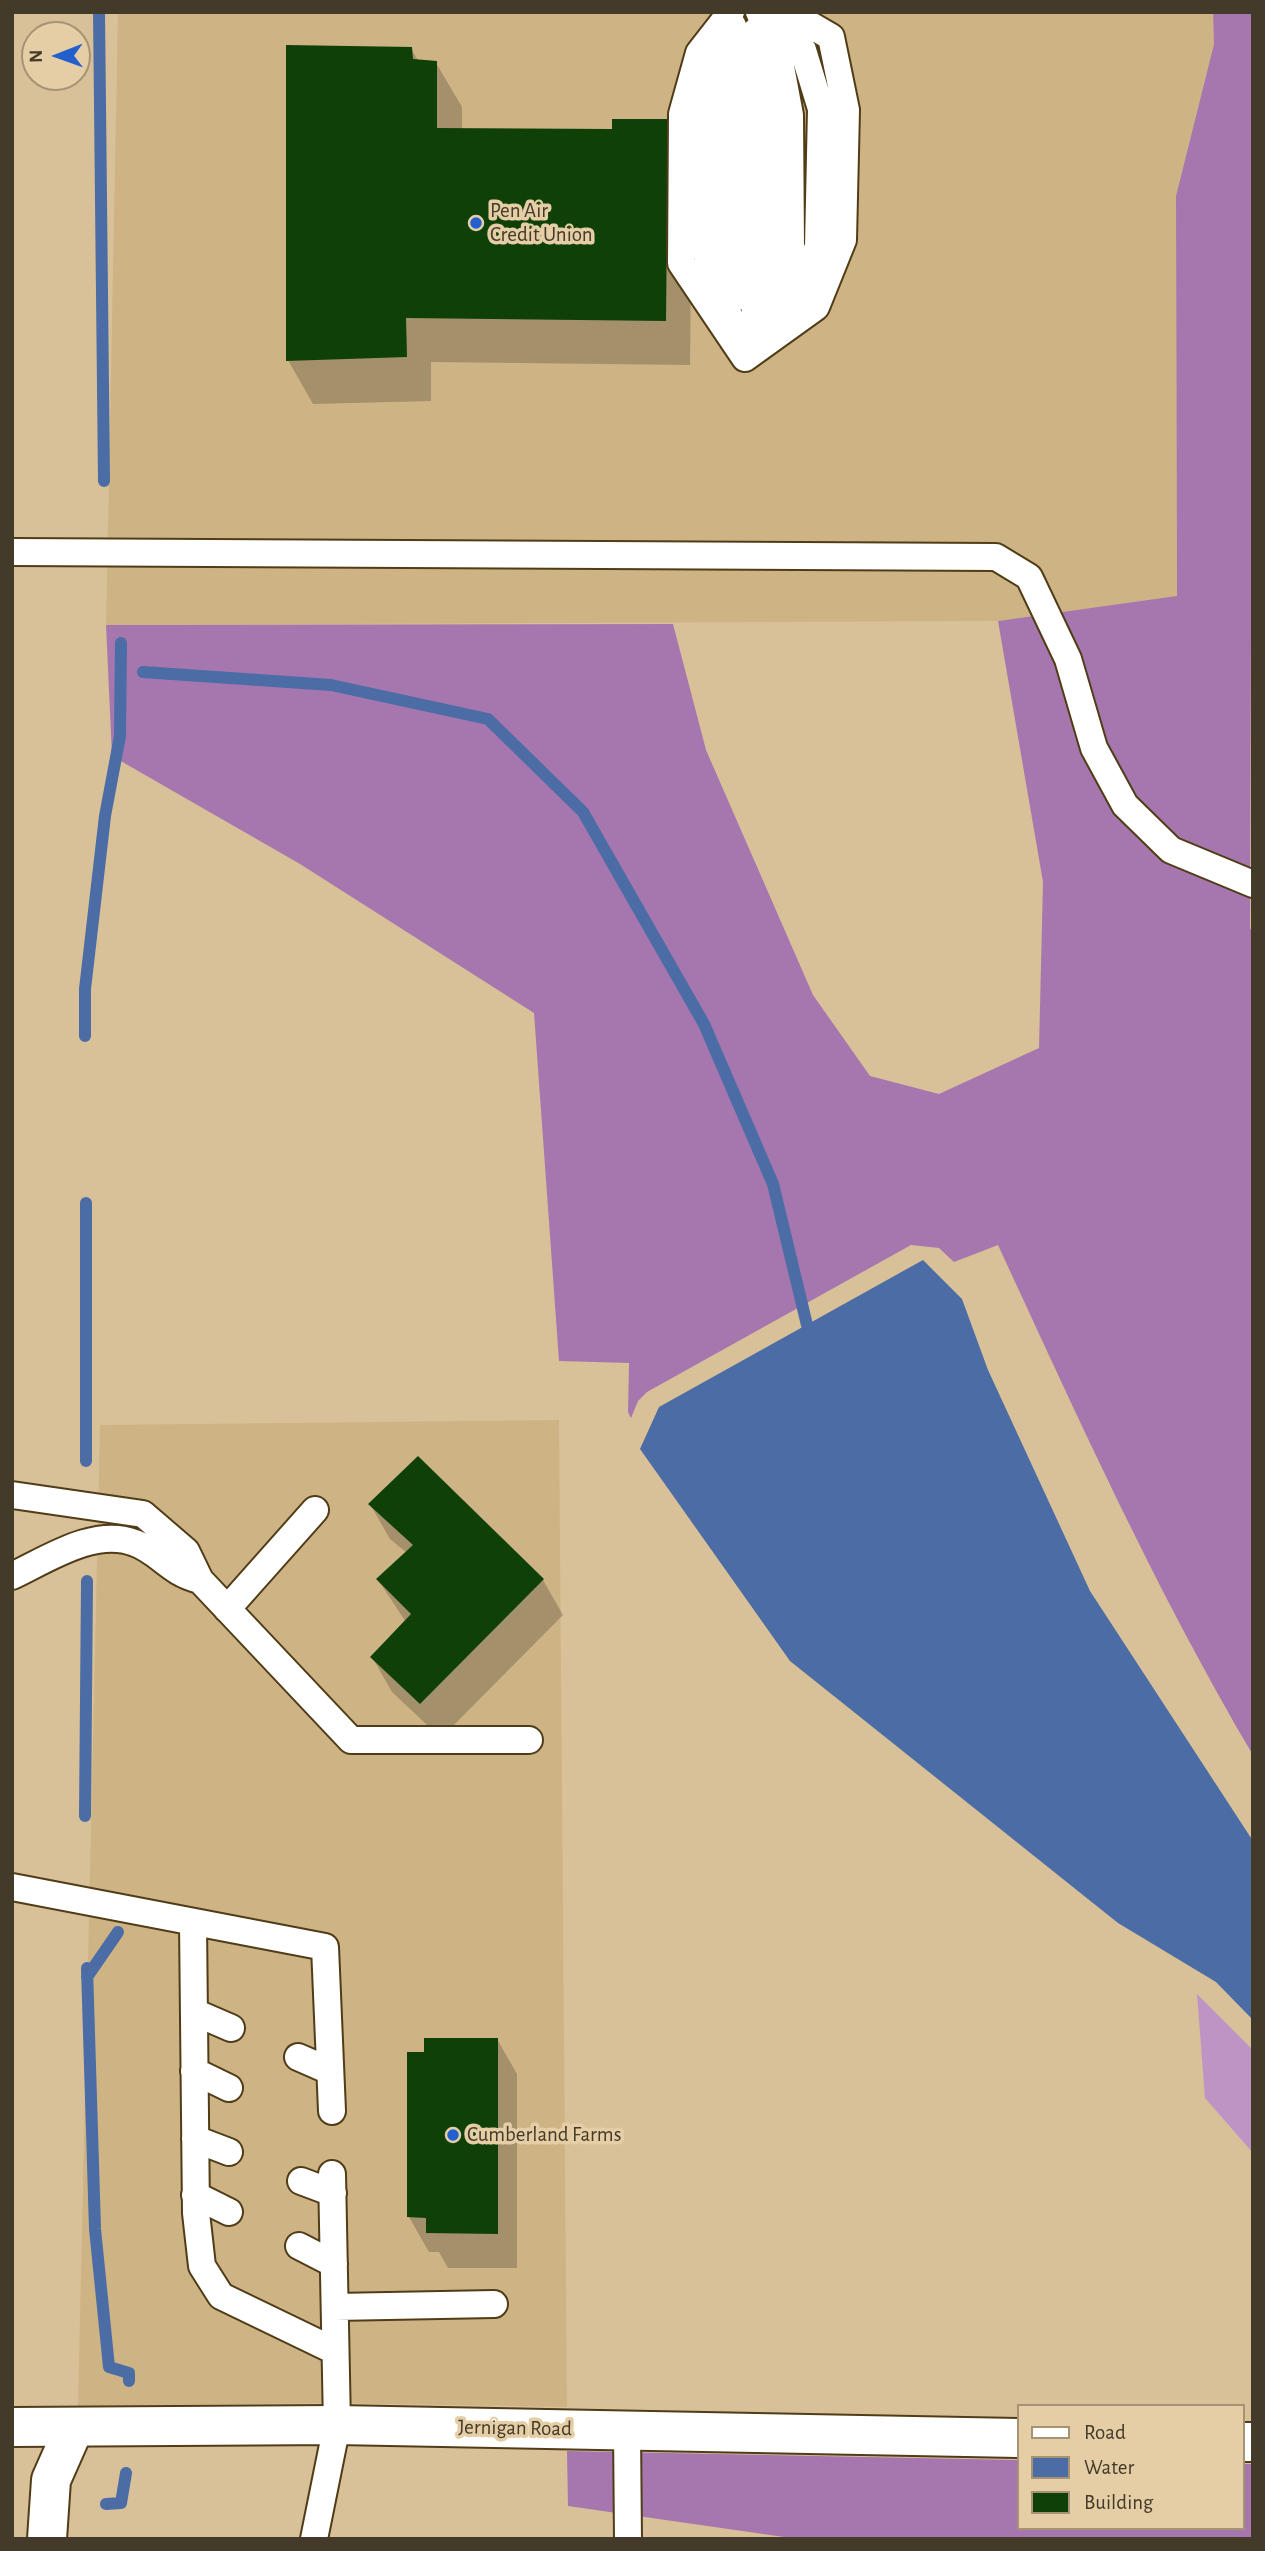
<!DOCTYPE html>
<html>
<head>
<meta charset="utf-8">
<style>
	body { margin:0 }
	#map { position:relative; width:1265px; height:2551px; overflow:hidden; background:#d8c199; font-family:"Alegreya Sans",sans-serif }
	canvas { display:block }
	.frame { position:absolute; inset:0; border:14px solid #443a2a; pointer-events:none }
	.legend { position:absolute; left:1017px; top:2404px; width:228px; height:126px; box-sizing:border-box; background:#e5cea5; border:2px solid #a59374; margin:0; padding:9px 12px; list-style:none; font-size:21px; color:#443a2a }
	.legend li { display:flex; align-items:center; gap:14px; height:35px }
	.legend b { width:35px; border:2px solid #a59374 }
	.north { position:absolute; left:21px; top:21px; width:70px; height:70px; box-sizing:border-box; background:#e5cea5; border:2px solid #a59374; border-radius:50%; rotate:269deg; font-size:19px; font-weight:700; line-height:28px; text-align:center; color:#443a2a }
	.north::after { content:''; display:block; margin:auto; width:24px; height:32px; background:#2460cd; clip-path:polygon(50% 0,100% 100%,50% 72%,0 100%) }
</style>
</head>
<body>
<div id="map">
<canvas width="1265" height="2551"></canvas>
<div class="frame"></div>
<ul class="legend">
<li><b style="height:9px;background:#fff"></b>Road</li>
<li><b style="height:19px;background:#4b6ca5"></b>Water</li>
<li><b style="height:19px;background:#0f4007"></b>Building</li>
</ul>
<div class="north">N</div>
</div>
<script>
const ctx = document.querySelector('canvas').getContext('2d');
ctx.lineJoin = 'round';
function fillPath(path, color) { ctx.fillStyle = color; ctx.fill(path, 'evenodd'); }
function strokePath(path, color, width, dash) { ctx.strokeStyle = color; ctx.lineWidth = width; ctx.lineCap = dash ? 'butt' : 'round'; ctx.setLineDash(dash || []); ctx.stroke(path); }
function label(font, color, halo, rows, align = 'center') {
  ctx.font = font + ' "Alegreya Sans",sans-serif'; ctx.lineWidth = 7; ctx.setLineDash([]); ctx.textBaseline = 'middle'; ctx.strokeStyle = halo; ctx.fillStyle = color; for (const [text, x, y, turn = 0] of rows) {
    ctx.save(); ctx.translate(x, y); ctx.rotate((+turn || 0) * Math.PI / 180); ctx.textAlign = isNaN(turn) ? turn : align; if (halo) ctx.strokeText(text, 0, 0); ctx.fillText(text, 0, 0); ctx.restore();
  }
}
fillPath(new Path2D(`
	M118 12H1213L1214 44 1176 196 1177 597 998 621 106 625Z
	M559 1420 567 2407 336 2403 78 2406 100 1425Z`), '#ceb485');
fillPath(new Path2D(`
	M1197 1994 1253 2050V2153L1205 2098Z`), '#be94c5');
fillPath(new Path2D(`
	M1213 12H1253L1250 929 1253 930V1755C1156 1591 1078 1418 998 1245L954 1262 939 1248 911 1245 647 1392 638 1401 631 1418 628 1412 629 1363 559 1361 534 1013 300 864 112 756 106 625 673 624 706 750 813 995 870 1076 939 1094 1039 1048 1043 882 998 621 1177 596 1176 196 1214 44Z
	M567 2451 1018 2460V2528H1242V2464H1253V2539H798L568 2506Z`), '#a677af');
fillPath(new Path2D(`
	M923 1260 962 1299 988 1370 1090 1591 1253 1841V2020L1216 1982 1118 1923 790 1661 640 1449 659 1407Z`), '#4b6ca5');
fillPath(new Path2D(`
	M411 49 419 62 436 63 462 107V130H614L667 121 692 165 690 365 431 362V401L313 404 288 360Z
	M370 1504 543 1580 563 1615 441 1738 392 1692 372 1657 406 1622 378 1580 407 1553 390 1539Z
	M497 2039 517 2074V2268H448L439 2252H429L409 2217 426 2054Z`), '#0003');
strokePath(new Path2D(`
	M99 12 104 481
	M143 672 331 685 488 719 583 812 704 1024 773 1184 807 1325
	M85 1036V989L105 816 120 736 121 643
	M86 1203V1461
	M85 1816 87 1581
	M87 1968 95 2229 109 2367 129 2373V2381
	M87 1977 118 1932
	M106 2504 121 2503 126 2473`), '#4b6ca5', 12);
fillPath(new Path2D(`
	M286 45 412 47 413 59 437 61V128L612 129V119H668L666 321 406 318 407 357 286 361Z
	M418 1456 544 1579 420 1704 370 1657 411 1614 376 1579 413 1545 368 1504Z
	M424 2038H498V2234L426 2233V2218L407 2217V2052H424Z`), '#0f4007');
const service = new Path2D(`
	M731 12 699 53 682 114 681 263 745 358
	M759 12 780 61 790 115 791 246 782 290 768 317
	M769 12 803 50 821 109 818 246 799 297 776 323
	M731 284C716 206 725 123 739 45
	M745 297 749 63
	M731 321 703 245 705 116 719 58 733 26
	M745 358 816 307 843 240 846 110 831 37 788 12
	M745 358 770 240V111L756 31
	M12 552 996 557 1029 577 1068 659 1094 748 1125 805 1171 850 1253 884
	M12 1495 143 1514 186 1551 200 1580C168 1572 160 1552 135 1543 95 1527 48 1559 12 1576
	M200 1580 351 1740H529
	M227 1609 315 1510
	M12 1887 325 1947 332 2111
	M193 1922 196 2213 202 2266 221 2296 335 2351
	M194 2012 231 2028
	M298 2057 330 2071
	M194 2071 229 2088
	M195 2139 229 2152
	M301 2181 333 2193
	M195 2195 229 2212
	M299 2246 334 2264
	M335 2307 494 2304
	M627 2430 628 2539
	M314 2539 337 2425 332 2174`);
const tertiary = new Path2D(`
	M12 2427 337 2425 1018 2438
	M1242 2442H1253`);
const primary = new Path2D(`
	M47 2539 51 2480 74 2428`);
strokePath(service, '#503c17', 30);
strokePath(tertiary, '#503c17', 42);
strokePath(primary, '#503c17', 42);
strokePath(service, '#fff', 26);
strokePath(tertiary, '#fff', 38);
strokePath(primary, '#fff', 38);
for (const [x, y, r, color] of [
	[476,223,7,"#2460cd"],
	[453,2135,7,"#2460cd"]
]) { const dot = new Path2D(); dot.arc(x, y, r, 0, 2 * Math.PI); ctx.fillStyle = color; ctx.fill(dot); strokePath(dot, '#e5cea5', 2.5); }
label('21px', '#443a2a', '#e5cea5', [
	["Pen Air",490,211],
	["Credit Union",490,235],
	["Cumberland Farms",467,2135]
], 'left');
label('21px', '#443a2a', '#e5cea5', [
	["Jernigan Road",515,2428,1]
]);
</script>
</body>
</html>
